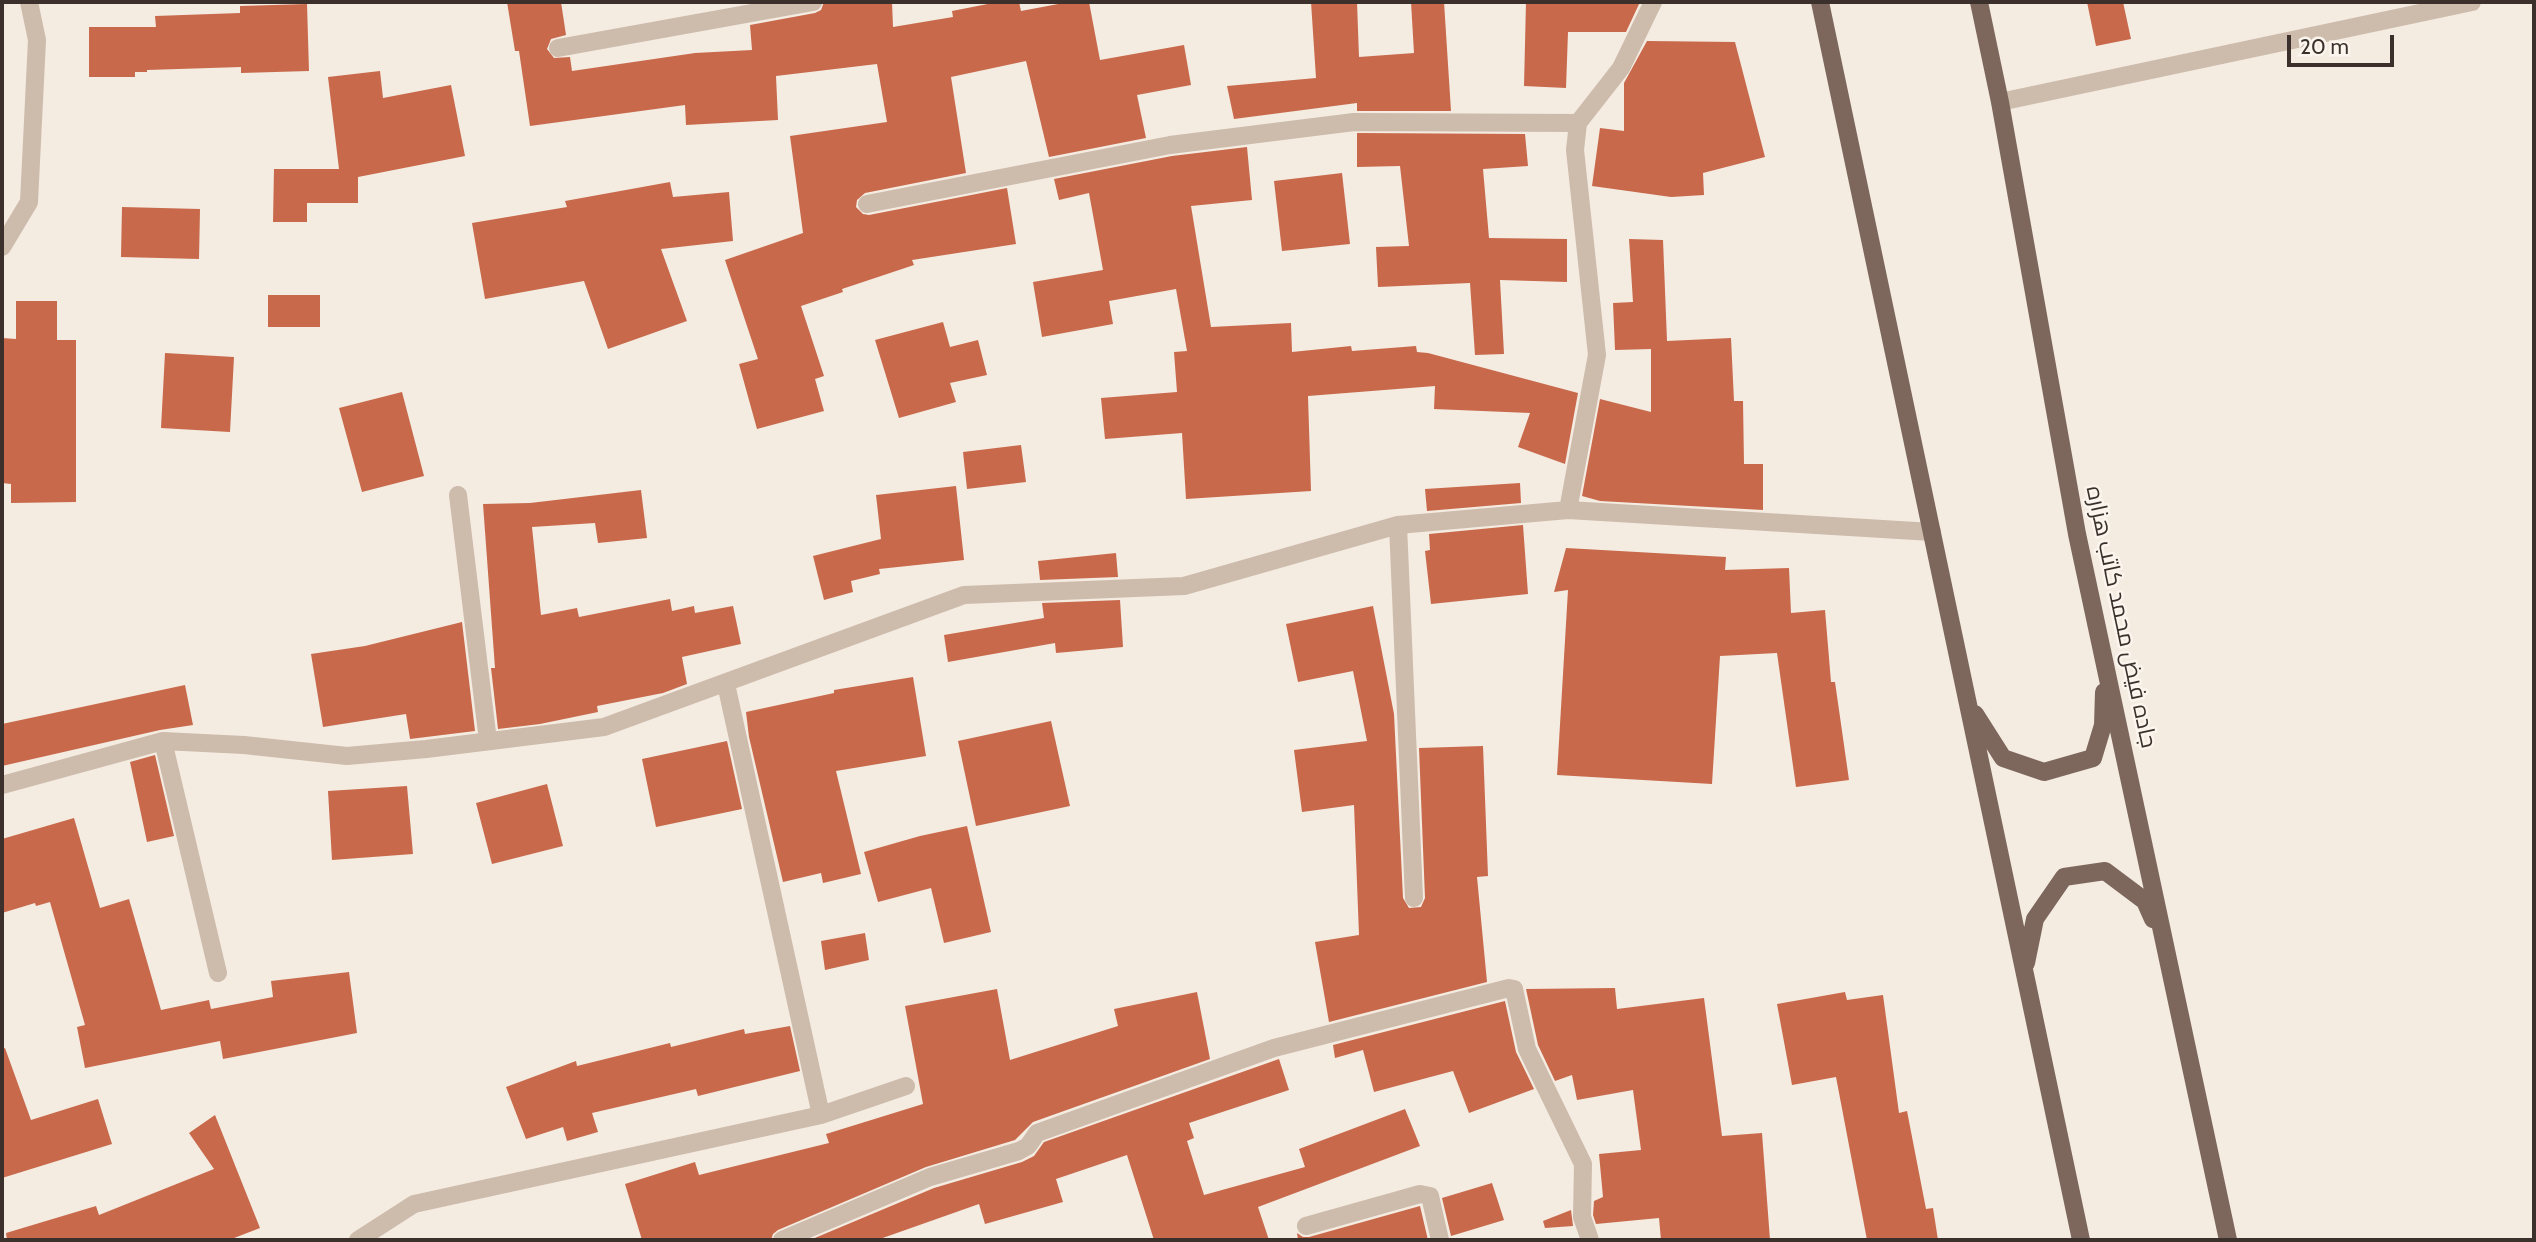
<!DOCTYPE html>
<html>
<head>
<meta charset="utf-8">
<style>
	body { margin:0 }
	#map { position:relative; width:2536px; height:1242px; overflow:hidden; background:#f4ebe1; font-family:Cabin,sans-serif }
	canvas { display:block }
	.frame { position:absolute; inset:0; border:4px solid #3b302b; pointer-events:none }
	.scale { position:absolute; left:2287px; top:35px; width:107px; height:32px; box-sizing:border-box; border:4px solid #3b302b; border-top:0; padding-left:9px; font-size:21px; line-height:24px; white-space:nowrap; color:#3b302b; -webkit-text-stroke:5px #fbf5ee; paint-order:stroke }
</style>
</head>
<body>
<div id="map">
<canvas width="2536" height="1242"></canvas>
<div class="frame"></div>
<div class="scale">20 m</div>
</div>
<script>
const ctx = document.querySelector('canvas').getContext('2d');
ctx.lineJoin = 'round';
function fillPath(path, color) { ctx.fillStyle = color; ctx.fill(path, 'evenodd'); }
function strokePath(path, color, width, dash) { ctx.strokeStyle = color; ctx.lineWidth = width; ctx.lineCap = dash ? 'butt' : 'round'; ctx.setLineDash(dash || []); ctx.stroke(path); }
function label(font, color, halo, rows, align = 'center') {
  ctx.font = font + ' Cabin,Cairo,sans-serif'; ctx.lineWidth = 5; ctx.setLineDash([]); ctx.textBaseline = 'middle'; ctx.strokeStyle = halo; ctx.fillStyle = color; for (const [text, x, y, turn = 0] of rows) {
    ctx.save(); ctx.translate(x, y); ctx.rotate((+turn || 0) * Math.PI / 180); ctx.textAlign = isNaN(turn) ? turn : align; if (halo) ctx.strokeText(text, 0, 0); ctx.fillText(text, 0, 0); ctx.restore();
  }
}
fillPath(new Path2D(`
	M507 2H561L566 35 551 39 547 49 554 58 570 57 572 71 695 53 752 50 750 25 815 13 821 10 824 2H892L893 27 953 17 952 11 998 2H1019L1021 11 1069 2H1089L1100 60 1184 45 1191 85 1137 95 1146 138 1049 157 1026 61 951 77 966 173 865 193 857 200 856 207 863 214 869 215 1007 188 1016 244 912 260 914 265 842 289 843 292 801 306 824 376 815 379 824 411 757 429 739 364 758 359 725 260 803 233 790 136 887 122 877 64 776 76 778 120 686 125 685 105 530 126 519 51H515Z
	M1311 2H1357L1359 57 1414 53 1411 2H1444L1451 111H1357V103L1234 119 1227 86 1316 78Z
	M1526 2H1640L1626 32H1568L1566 88 1524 86Z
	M2087 2H2123L2131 39 2096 46Z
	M307 4 309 71 241 73V67L147 70V72H135V77H89V27H156L155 16 240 13V6Z
	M1647 41 1735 42 1765 157 1703 173 1704 195 1671 197 1592 186 1600 128 1624 131V83Z
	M380 71 383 98 451 85 465 156 358 177V203H307V222H273L274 169H339L328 77Z
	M1357 133 1525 134 1528 166 1483 169 1489 238 1567 239V282L1500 280 1504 354 1475 355 1470 283 1378 287 1376 247 1409 246 1400 166 1357 167Z
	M1247 147 1252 200 1191 206 1211 327 1291 323 1292 352 1351 346 1352 351 1416 346 1417 352 1428 353 1578 393 1565 464 1518 447 1530 413 1434 409 1435 386 1308 396 1311 491 1186 499 1182 433 1105 439 1101 398 1177 392 1174 352 1187 351 1176 289 1109 301 1113 324 1042 337 1033 282 1103 270 1089 193 1059 200 1054 179 1172 156Z
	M1342 173 1350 244 1282 251 1274 181Z
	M670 182 673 197 729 192 733 241 661 249 687 321 608 349 584 281 485 299 472 223 567 207 565 201Z
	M122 207 200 209 199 259 121 257Z
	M1629 239 1663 240 1667 341 1731 338 1734 401H1743L1744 464H1763V510L1600 501 1582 496 1600 399 1651 412V349L1615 350 1613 303 1633 302Z
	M268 295H320V327H268Z
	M16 301H57V340H76V502L11 503V484L2 483V338L16 339Z
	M943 322 950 347 978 340 987 375 950 383 956 402 899 418 875 340Z
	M165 353 234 357 230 432 161 428Z
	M402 392 424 476 362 492 339 408Z
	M1021 445 1026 482 967 489 963 452Z
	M1520 483 1521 503 1427 511 1425 489Z
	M956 486 964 560 879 569 880 574 851 581 853 592 824 600 813 556 881 539 876 495Z
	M641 490 647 538 598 543 595 523 532 527 541 615 577 608 579 617 670 599 672 611 694 606 695 613 733 606 741 644 682 657 687 684 663 693 597 706 598 712 540 724 498 729 491 668H495L483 504 530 503Z
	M1523 525 1528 594 1431 604 1425 551 1430 550 1429 534Z
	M1566 548 1726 557 1725 570 1789 568 1791 613 1825 610 1831 682H1835L1849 780 1796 787 1777 653 1720 656 1712 784 1557 775 1568 590 1554 592Z
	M1116 553 1118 577 1040 580 1038 561Z
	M1120 600 1123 647 1056 653 1055 643 948 662 944 635 1044 618 1042 603Z
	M1373 606 1394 714 1403 898 1409 908 1421 907 1425 898 1419 748 1483 746 1488 876 1477 877 1487 982 1329 1022 1315 942 1359 935 1354 805 1302 812 1294 750 1367 741 1353 671 1298 682 1286 624Z
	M462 622 475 731 410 739 406 714 323 727 311 654 365 646Z
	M913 677 926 756 836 771 861 874 823 883 821 873 783 882 749 737 746 712 834 693V690Z
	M185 685 193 725 160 730 2 766V724Z
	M1051 721 1070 806 976 826 958 741Z
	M727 741 742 809 656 827 642 759Z
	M155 755 174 836 147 842 130 762Z
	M547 784 563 846 492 864 476 803Z
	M407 786 413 854 332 860 328 791Z
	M74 818 100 908 129 899 161 1010 209 1000 211 1009 273 997 271 981 349 972 357 1033 223 1059 220 1041 85 1068 77 1027 85 1025 50 902 36 906 35 903 2 913V839Z
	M967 826 991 932 944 943 931 888 878 902 864 852 920 836Z
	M865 933 869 960 825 970 821 941Z
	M1615 988 1617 1009 1704 998 1722 1136 1762 1133 1770 1240H1661L1659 1218 1596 1224 1593 1215 1594 1201 1603 1197 1599 1154 1641 1150 1633 1090 1577 1100 1572 1075 1555 1081 1538 1045 1526 989Z
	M997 989 1010 1060 1118 1026 1114 1009 1197 992 1210 1059 1033 1122 1015 1140 926 1167 778 1230 773 1234 771 1240H642L625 1184 695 1162 699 1175 829 1143 826 1134 923 1104 905 1006Z
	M1845 992 1847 1000 1883 995 1899 1113 1907 1111 1926 1209 1933 1208 1938 1240H1867L1836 1077 1792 1085 1777 1004Z
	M1505 1001 1516 1052 1534 1089 1469 1113 1453 1071 1374 1092 1363 1050 1335 1058 1333 1045Z
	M790 1026 800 1071 698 1096 696 1089 592 1113 598 1132 567 1141 563 1127 526 1139 506 1087 576 1061 577 1066 670 1043 671 1047 744 1029 745 1034Z
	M5 1048 31 1120 98 1099 112 1144 2 1178V1049Z
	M1279 1059 1289 1090 1189 1123 1194 1138 1187 1141 1204 1195 1305 1167 1299 1149 1405 1109 1420 1146 1258 1207 1269 1240H1154L1127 1155 1056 1179 1063 1202 985 1224 979 1204 877 1240H810L934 1188 1022 1162 1034 1156 1044 1142Z
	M215 1115 260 1228 229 1240H7L6 1233 96 1206 99 1215 214 1169 189 1133Z
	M1492 1183 1504 1220 1451 1236 1442 1198Z
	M1420 1206 1428 1240H1298L1297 1233 1303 1237H1309Z
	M1571 1210 1573 1226 1545 1228 1543 1221Z`), '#c8694b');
strokePath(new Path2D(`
	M558 48 813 2
	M2000 102 2472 2
	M867 204 1170 145 1354 122 1578 123
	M2 247 29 202 37 40 29 2
	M458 495 488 741
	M1568 510 1597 355 1575 150 1578 123 1621 68 1653 2
	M1398 525 1414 898
	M726 684 821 1115
	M163 741 218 973
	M2 785 163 741 244 745 347 756 426 749 604 727 964 595 1184 586 1398 525 1568 510 1932 532
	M1306 1226 1420 1194 1430 1196 1440 1240
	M358 1240 414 1204 821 1115 906 1086
	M782 1240 930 1177 1019 1151 1028 1146 1037 1133 1274 1048 1509 988 1514 989 1527 1049 1583 1164 1582 1217 1590 1240`), '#cdbbac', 18);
strokePath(new Path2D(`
	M1820 2 2081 1240
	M1979 2 2000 102 2077 534 2228 1240
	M1975 714 2003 758 2044 772 2093 758 2103 725 2104 692
	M2026 963 2035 919 2064 877 2105 871 2145 901 2153 919`), '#7d675c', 18);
label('23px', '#3b302b', '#fbf5ee', [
	["جاده فیض محمد کاتب هزاره",2121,617,78]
]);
</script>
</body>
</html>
